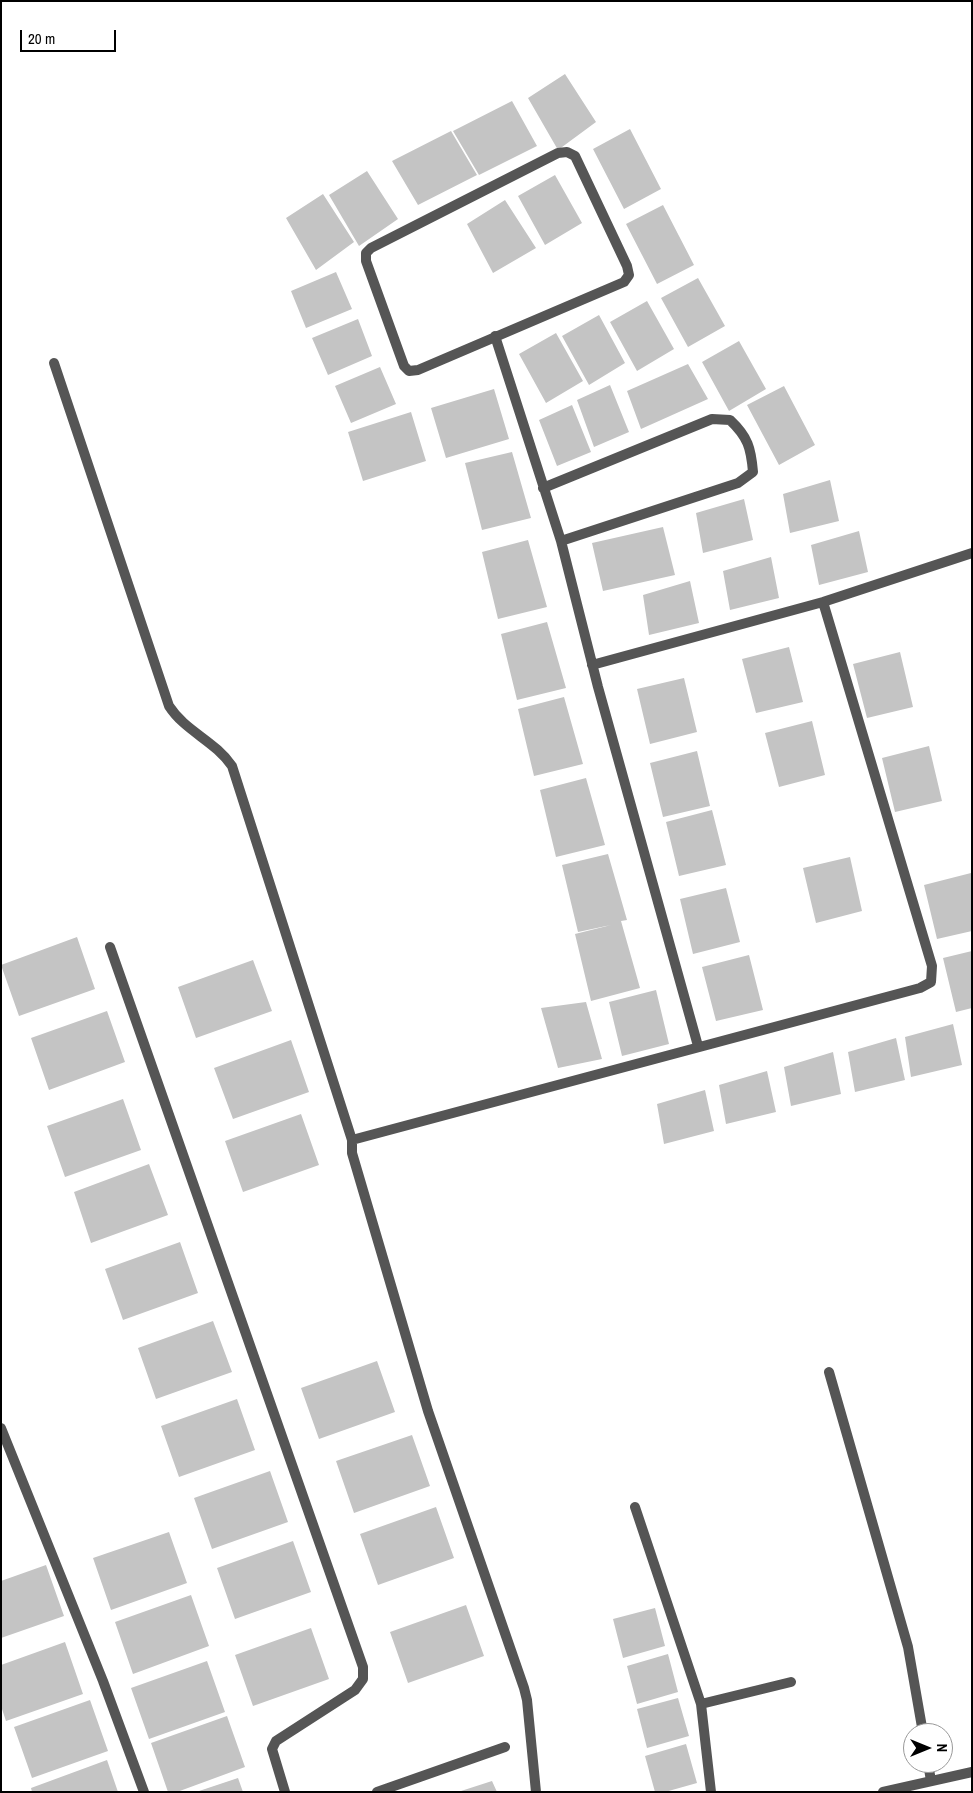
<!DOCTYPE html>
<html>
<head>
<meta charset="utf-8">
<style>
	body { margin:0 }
	#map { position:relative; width:973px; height:1793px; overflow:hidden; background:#fff; font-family:"Archivo Narrow",sans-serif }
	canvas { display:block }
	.frame { position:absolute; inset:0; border:2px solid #000; pointer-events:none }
	.north { position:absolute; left:903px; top:1723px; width:50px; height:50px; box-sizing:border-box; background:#fff; border:1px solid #999; border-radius:50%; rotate:90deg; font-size:14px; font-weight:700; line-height:20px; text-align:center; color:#000 }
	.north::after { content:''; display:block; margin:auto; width:18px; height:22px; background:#000; clip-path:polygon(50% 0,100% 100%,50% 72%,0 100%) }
	.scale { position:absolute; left:20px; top:30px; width:96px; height:22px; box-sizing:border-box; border:2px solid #000; border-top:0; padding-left:6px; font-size:15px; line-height:18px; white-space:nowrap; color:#000; -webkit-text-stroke:4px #fff; paint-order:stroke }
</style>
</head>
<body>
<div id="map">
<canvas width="973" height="1793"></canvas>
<div class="frame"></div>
<div class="north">N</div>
<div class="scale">20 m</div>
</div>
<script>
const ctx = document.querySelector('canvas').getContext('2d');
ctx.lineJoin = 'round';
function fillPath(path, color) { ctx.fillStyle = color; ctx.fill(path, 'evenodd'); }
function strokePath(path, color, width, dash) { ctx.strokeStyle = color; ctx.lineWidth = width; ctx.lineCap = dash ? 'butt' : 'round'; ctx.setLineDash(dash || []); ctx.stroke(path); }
fillPath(new Path2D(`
	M565 74 596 122 558 150 528 98Z
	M512 101 537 146 479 175 453 131Z
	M630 129 661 189 624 209 593 149Z
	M451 131 477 175 418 205 392 161Z
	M367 171 398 219 359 246 329 195Z
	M555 175 582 223 545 245 518 196Z
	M323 194 354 242 316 270 286 218Z
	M505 200 536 248 493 273 467 224Z
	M663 205 694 265 657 284 626 224Z
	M336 272 352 309 306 328 291 291Z
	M698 278 725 326 688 347 661 298Z
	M647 301 674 349 637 371 610 322Z
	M599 315 625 363 589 385 562 336Z
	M358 319 372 356 328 375 312 338Z
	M556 333 583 381 546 403 519 354Z
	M739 341 766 389 729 411 702 362Z
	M688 364 708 399 641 429 627 391Z
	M380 367 396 404 351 423 335 386Z
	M610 385 629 432 594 447 577 400Z
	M784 386 815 445 779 465 747 405Z
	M494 389 509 439 446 458 431 408Z
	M572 405 591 452 557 466 539 420Z
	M411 412 426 461 363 481 348 432Z
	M512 452 531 518 482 530 465 463Z
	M830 480 839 521 790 533 783 494Z
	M744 499 753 540 703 553 696 513Z
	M663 527 675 575 603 591 592 543Z
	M859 531 868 572 819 585 811 545Z
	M528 540 547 607 498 619 482 552Z
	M771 557 779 598 730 610 723 571Z
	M690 581 699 623 649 635 643 595Z
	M547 622 566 688 517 700 501 634Z
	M789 647 803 702 756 713 742 659Z
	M900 652 913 707 867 718 853 664Z
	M684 678 697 732 650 744 637 689Z
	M564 697 583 764 534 776 518 709Z
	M812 721 825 775 779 787 765 733Z
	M929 746 942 801 895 812 882 758Z
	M697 751 710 806 663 817 650 763Z
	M586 778 605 845 556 857 540 790Z
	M712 810 726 865 679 876 666 822Z
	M608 854 627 920 621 921 640 988 591 1001 575 934 611 925 578 932 562 865Z
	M850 857 862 911 816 923 803 868Z
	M971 873 972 931 937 939 924 885Z
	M726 888 740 942 693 954 680 899Z
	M77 937 95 989 19 1016 1 965Z
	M972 951V1008L956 1012 943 958Z
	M749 955 763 1010 716 1021 702 967Z
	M253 960 272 1011 196 1038 178 987Z
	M656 990 669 1044 622 1056 609 1002Z
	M586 1002 602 1059 558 1068 541 1008Z
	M107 1011 125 1062 49 1090 31 1038Z
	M953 1024 962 1065 911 1077 905 1037Z
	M896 1038 905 1080 855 1092 848 1052Z
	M291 1040 309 1092 233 1119 214 1068Z
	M833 1052 841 1094 791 1106 784 1067Z
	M767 1071 776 1112 726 1124 719 1085Z
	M705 1090 714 1131 664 1144 657 1104Z
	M123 1099 141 1150 65 1177 47 1126Z
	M301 1114 319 1165 243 1192 225 1141Z
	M149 1164 168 1215 91 1243 74 1192Z
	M180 1242 198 1293 123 1320 105 1269Z
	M213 1321 232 1372 156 1399 138 1348Z
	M377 1361 395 1412 319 1439 301 1388Z
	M237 1399 255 1450 179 1477 161 1426Z
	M412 1435 430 1486 354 1513 336 1461Z
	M270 1471 288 1522 212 1549 194 1498Z
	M436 1507 454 1558 378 1585 360 1534Z
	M169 1532 187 1583 111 1610 93 1558Z
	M293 1541 311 1592 235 1619 217 1568Z
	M46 1565 64 1616 1 1638V1581Z
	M191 1595 209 1646 133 1674 115 1622Z
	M466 1605 484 1656 408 1683 390 1632Z
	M655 1608 665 1646 623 1658 613 1619Z
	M311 1628 329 1679 253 1706 235 1655Z
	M65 1642 83 1694 6 1721 1 1706V1665Z
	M668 1654 678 1692 637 1704 627 1666Z
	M207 1661 225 1712 149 1739 131 1688Z
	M678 1698 689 1736 647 1748 637 1709Z
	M90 1700 108 1751 32 1778 14 1727Z
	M227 1716 245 1767 177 1792H168L151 1743Z
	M686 1744 697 1783 665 1792H655L645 1756Z
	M107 1760 118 1792H32L31 1788Z
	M238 1778 243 1792H199V1791Z
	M492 1781 497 1792H461V1791Z`), '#c4c4c4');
strokePath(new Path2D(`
	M54 363 169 706C185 731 215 741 232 766L352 1140`), '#555', 10);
strokePath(new Path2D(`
	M567 152 575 156 627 266 629 275 624 282 418 370 409 371 404 366 366 261V253L371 248 558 153Z
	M495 336 561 541 598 687 698 1046
	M543 488 712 419 730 420C748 437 751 448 753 472L738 483 561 541
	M592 665 823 602 972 553
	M110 947 363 1667V1679L355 1690 276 1741 272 1749 285 1792
	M829 1372 908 1647 923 1733
	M1 1428 103 1681 144 1792
	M635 1507 701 1704 711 1792
	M701 1704 791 1682
	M928 1763 931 1781
	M377 1792 505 1747
	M536 1792 527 1700 524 1688 428 1411 352 1153V1140L920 988 931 982 932 966 823 602
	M883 1792 972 1772`), '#555', 10);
</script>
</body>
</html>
